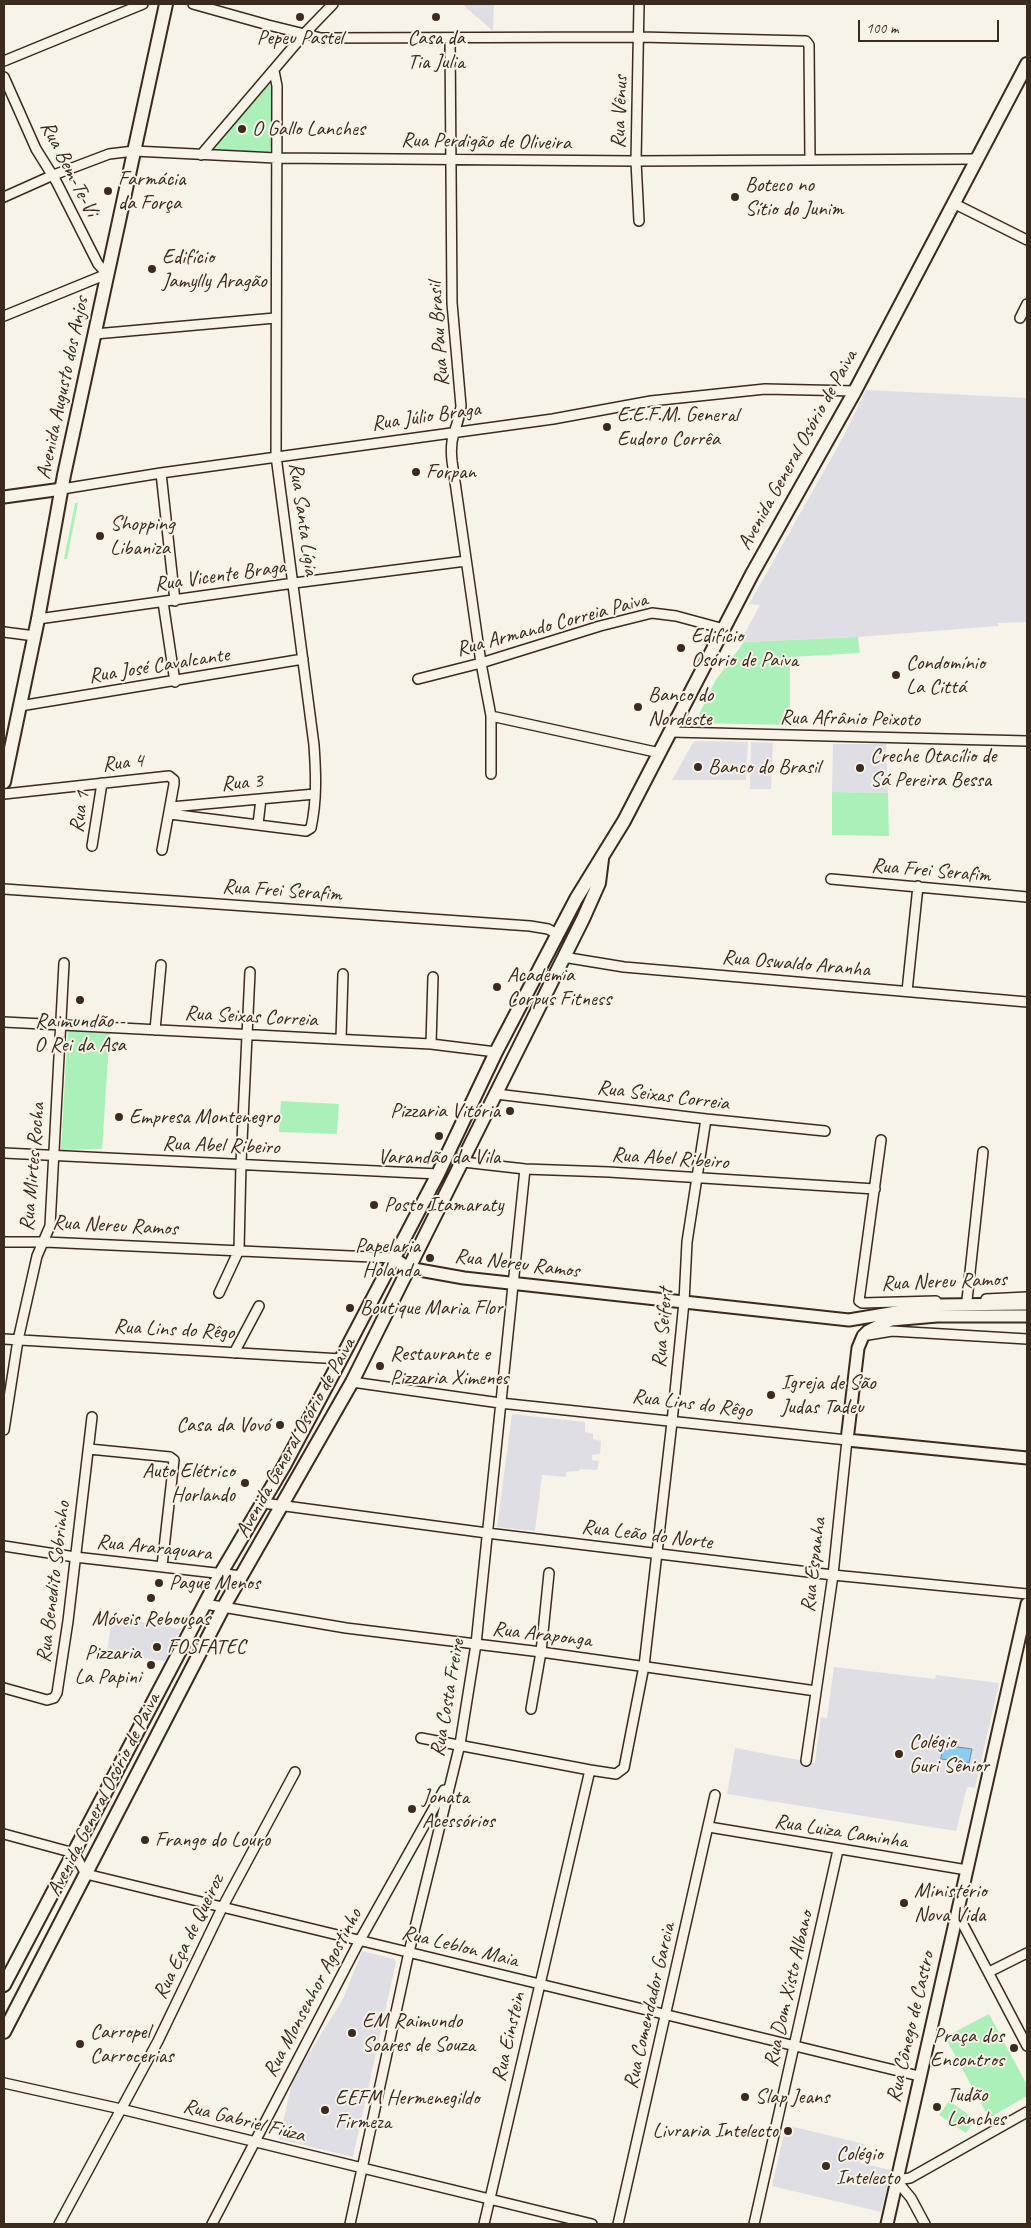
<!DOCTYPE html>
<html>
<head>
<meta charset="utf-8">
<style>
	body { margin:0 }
	#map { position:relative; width:1031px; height:2228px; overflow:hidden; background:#f7f3e8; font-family:Caveat,sans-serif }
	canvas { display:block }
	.frame { position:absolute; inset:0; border:5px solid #3b2a1e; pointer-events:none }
	.scale { position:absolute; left:858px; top:20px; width:141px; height:22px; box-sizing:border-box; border:2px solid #3b2a1e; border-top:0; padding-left:6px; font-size:15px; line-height:18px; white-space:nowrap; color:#3b2a1e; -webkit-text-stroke:4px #f7f3e8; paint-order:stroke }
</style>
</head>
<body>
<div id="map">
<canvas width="1031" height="2228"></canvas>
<div class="frame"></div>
<div class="scale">100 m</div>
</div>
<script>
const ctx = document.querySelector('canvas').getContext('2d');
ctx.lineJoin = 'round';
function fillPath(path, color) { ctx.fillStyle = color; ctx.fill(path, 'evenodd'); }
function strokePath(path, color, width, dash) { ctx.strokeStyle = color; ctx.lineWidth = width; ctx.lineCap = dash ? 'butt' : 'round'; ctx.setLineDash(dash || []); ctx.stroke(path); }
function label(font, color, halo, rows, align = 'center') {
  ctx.font = font + ' Caveat,sans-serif'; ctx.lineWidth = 4; ctx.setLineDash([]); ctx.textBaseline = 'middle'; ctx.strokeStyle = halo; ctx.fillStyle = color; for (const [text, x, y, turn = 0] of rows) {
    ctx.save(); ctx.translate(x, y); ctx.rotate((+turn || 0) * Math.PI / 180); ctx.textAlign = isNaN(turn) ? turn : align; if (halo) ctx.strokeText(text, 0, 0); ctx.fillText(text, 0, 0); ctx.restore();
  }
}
fillPath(new Path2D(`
	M462 4H494L493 31Z
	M866 390 1027 398V622L998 623V626L858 637 740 642 760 605 749 604 841 441Z
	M694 741 748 742 746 780H672Z
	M751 742 773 743 771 789H750Z
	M833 744H886L888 793 832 792Z
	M512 1414 585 1422V1432L593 1434V1439L601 1441 600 1454 592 1455V1460L599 1461 597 1470 580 1469 579 1471 566 1472V1477L542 1475 535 1531 497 1527Z
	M112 1617 170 1627 181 1629 165 1661 107 1653Z
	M834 1667 935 1679 936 1675 999 1683 975 1788 967 1787 956 1831 727 1794 735 1748 815 1763 821 1717 827 1718Z
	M362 1951 394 1959 396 1962 353 2157 279 2139 293 2079 343 1999Z
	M786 2125 864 2144 860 2163 891 2170 881 2212 772 2186Z`), '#e0dee5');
fillPath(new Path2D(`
	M268 85 272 86 271 148 269 152H209Z
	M75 503H78L67 559H64Z
	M858 637 860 653 790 657V725L695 723 715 681 744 642Z
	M832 792 888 793 889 836 832 835Z
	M68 1027 110 1029 102 1149 61 1150Z
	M281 1101 339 1104 337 1134 279 1132Z
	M989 2014 1027 2085V2096L989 2118 945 2037Z
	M949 2101 975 2119 966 2133 939 2115Z`), '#acf0b9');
const water = new Path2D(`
	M944 1745 972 1749 969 1763 941 1759Z`);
fillPath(water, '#8eccef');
strokePath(water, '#6d8b9b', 1);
const street = new Path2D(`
	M193 4 268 25 321 38 640 37 806 41 809 45 810 160
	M450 38 452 303 461 406C460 418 457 422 454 433 451 442 451 452 452 461L481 663 491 716V774
	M4 61 143 4
	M4 77 36 149 56 181 98 264 107 274 4 316
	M201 155 305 33 333 4
	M4 197 51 176 109 154 134 151 276 158 636 161 977 159
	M953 203 1027 240
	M639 221 636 161 639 4
	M1020 318 1027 304
	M95 334 275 318
	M161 473 175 601
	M62 489 161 473 553 419 651 401 765 389 855 391
	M163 602 175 682
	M38 619 294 583 466 561
	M4 632 35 636
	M418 679 481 663 600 626 652 613 676 616 724 629
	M20 706 303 659
	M491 716 660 753
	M672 732 1027 741
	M4 794 169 776 174 780V784L162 850
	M171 807 315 794
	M170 814 306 831 311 828C317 800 316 774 314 745L276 456 277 86 274 71
	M258 824 261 799
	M92 846 102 783
	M831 879 1027 897
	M4 889 530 926 548 929 557 934
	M563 957 624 967 1027 1002
	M907 991 918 886
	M4 1022 431 1044 496 1052
	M155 1030 161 965
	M341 1039 343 974
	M431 1044 433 977
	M496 1094 706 1119 825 1131
	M881 1140 859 1301 862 1303 936 1301
	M4 1153 438 1174
	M463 1162 525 1169 609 1172 875 1189
	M4 1242H45L394 1258
	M219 1293 239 1250 241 1163 250 972
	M986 1299 1027 1297
	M967 1300 983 1152
	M868 1335 892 1331 1027 1339
	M4 1339 341 1359
	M234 1353 259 1306
	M352 1382 500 1403 847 1440 833 1575 806 1761
	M4 1430 18 1340 37 1256 50 1226 64 963
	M89 1449 170 1457 174 1460 162 1566
	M263 1503 487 1533 833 1575 1027 1594
	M4 1546 75 1557 242 1576
	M205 1604 346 1628 541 1652 816 1691
	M4 1688 47 1700 54 1698 57 1693 68 1621 92 1417
	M531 1709 541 1652 549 1573
	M421 1738 590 1770 616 1774 624 1768 644 1666 672 1422 684 1302 687 1242 706 1119
	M709 1827 967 1870
	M4 1834 74 1853 86 1874 919 2076
	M957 1913 1027 2046
	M989 1972 1027 1953
	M4 2083 121 2109 592 2224
	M896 2180 910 2178 1027 2112
	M896 2180 911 2198 925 2224
	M59 2224 158 2041 222 1908 295 1772
	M212 2224 360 1940 444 1790
	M350 2224 409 1952 460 1744 476 1644 525 1169
	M484 2224 590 1770
	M618 2224 715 1795
	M754 2224 838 1850`);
const secondary = new Path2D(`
	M4 497 62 489
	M394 1258 408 1268 464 1278 849 1320 938 1305 1027 1304
	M1027 1316H937L891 1320 868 1331 863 1336 858 1348 847 1440 1027 1458
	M887 2224 1027 1604`);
const primary = new Path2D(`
	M4 782 38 619 64 475 166 4
	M4 1985 221 1573 284 1466 341 1359 438 1174 496 1052 576 899 624 821 752 574 855 391 1027 64
	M4 2032 223 1608 352 1382 583 919 599 883 602 859`);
strokePath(street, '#3b2a1e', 12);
strokePath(secondary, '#3b2a1e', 15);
strokePath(primary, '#3b2a1e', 16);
strokePath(street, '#f7f3e8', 9);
strokePath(secondary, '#f7f3e8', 11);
strokePath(primary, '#f7f3e8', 12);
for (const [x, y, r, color] of [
	[300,17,5,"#3b2a1e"],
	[436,17,5,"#3b2a1e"],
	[242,129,5,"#3b2a1e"],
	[108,191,5,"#3b2a1e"],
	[735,197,5,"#3b2a1e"],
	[152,269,5,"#3b2a1e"],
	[607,427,5,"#3b2a1e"],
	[416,472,5,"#3b2a1e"],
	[100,536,5,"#3b2a1e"],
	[681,648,5,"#3b2a1e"],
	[896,675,5,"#3b2a1e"],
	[638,707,5,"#3b2a1e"],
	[698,767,5,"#3b2a1e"],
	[860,768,5,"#3b2a1e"],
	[497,987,5,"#3b2a1e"],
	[80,1000,5,"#3b2a1e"],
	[510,1111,5,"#3b2a1e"],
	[119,1117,5,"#3b2a1e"],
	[439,1136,5,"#3b2a1e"],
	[374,1205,5,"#3b2a1e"],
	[430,1258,5,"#3b2a1e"],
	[350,1308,5,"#3b2a1e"],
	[380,1366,5,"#3b2a1e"],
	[771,1395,5,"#3b2a1e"],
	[280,1425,5,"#3b2a1e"],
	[245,1483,5,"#3b2a1e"],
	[159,1583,5,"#3b2a1e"],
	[151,1598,5,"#3b2a1e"],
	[157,1647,5,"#3b2a1e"],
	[151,1665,5,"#3b2a1e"],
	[899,1754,5,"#3b2a1e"],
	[412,1809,5,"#3b2a1e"],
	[145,1840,5,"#3b2a1e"],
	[904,1903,5,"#3b2a1e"],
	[352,2033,5,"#3b2a1e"],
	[80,2044,5,"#3b2a1e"],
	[1014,2048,5,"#3b2a1e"],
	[745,2097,5,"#3b2a1e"],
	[937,2107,5,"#3b2a1e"],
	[325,2110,5,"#3b2a1e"],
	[788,2131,5,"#3b2a1e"],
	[826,2166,5,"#3b2a1e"]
]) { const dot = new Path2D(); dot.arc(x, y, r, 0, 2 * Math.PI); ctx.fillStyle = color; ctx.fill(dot); strokePath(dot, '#f7f3e8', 2); }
label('21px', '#3b2a1e', '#f7f3e8', [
	["Pepeu Pastel",300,38,"center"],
	["Casa da",436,38,"center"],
	["Tia Julia",436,62,"center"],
	["O Gallo Lanches",252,129],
	["Farmácia",118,179],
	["da Força",118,203],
	["Boteco no",745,185],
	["Sítio do Junim",745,209],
	["Edifício",162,257],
	["Jamylly Aragão",162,281],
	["E.E.F.M. General",617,415],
	["Eudoro Corrêa",617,439],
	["Forpan",426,472],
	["Shopping",110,524],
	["Libaniza",110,548],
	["Edifício",691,636],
	["Osório de Paiva",691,660],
	["Condomínio",906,663],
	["La Cittá",906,687],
	["Banco do",648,695],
	["Nordeste",648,719],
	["Creche Otacílio de",870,756],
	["Sá Pereira Bessa",870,780],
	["Banco do Brasil",708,767],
	["Academia",507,975],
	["Corpus Fitness",507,999],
	["Raimundão -",80,1021,"center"],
	["O Rei da Asa",80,1045,"center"],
	["Pizzaria Vitória",500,1111,"right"],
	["Empresa Montenegro",129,1117],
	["Varandão da Vila",439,1157,"center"],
	["Posto Itamaraty",384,1205],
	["Papelaria",420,1246,"right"],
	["Holanda",420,1270,"right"],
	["Boutique Maria Flor",360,1308],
	["Restaurante e",390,1354],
	["Pizzaria Ximenes",390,1378],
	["Igreja de São",781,1383],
	["Judas Tadeu",781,1407],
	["Casa da Vovó",270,1425,"right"],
	["Auto Elétrico",235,1471,"right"],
	["Horlando",235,1495,"right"],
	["Pague Menos",169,1583],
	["Móveis Rebouças",151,1619,"center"],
	["FOSFATEC",167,1647],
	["Pizzaria",141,1653,"right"],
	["La Papini",141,1677,"right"],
	["Colégio",909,1742],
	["Guri Sênior",909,1766],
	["Jonata",422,1797],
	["Acessórios",422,1821],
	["Frango do Louro",155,1840],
	["Ministério",914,1891],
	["Nova Vida",914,1915],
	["EM Raimundo",362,2021],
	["Soares de Souza",362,2045],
	["Carropel",90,2032],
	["Carrocerias",90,2056],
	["Praça dos",1004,2036,"right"],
	["Encontros",1004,2060,"right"],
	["Tudão",947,2095],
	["Lanches",947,2119],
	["Slap Jeans",755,2097],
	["EEFM Hermenegildo",335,2098],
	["Firmeza",335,2122],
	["Livraria Intelecto",778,2131,"right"],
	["Colégio",836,2154],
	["Intelecto",836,2178]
], 'left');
label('21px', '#3b2a1e', '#f7f3e8', [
	["Rua Vênus",620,112,-88],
	["Rua Perdigão de Oliveira",486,142,1],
	["Rua Bem-Te-Vi",69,169,63],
	["Rua Pau Brasil",439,334,-94],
	["Avenida Augusto dos Anjos",63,388,-78],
	["Rua Júlio Braga",426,417,-8],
	["Avenida General Osório de Paiva",798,450,-61],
	["Rua Santa Lígia",303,519,82],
	["Rua Vicente Braga",220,576,-8],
	["Rua Armando Correia Paiva",552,625,-15],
	["Rua José Cavalcante",159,666,-9],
	["Rua Afrânio Peixoto",850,719,1],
	["Rua 4",123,763,-6],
	["Rua 3",242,783,-5],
	["Rua 1",80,812,-81],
	["Rua Frei Serafim",931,871,5],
	["Rua Frei Serafim",282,891,4],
	["Rua Oswaldo Aranha",796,964,5],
	["Rua Seixas Correia",251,1017,3],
	["Rua Seixas Correia",663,1096,7],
	["Rua Abel Ribeiro",221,1146,2],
	["Rua Abel Ribeiro",670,1159,4],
	["Rua Mirtes Rocha",33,1167,-85],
	["Rua Nereu Ramos",115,1226,3],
	["Rua Nereu Ramos",517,1264,7],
	["Rua Nereu Ramos",944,1282,-2],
	["Rua Seifert",663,1328,-85],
	["Rua Lins do Rêgo",174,1330,3],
	["Rua Lins do Rêgo",692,1404,7],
	["Avenida General Osório de Paiva",296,1438,-61],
	["Rua Leão do Norte",647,1535,7],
	["Rua Araraquara",154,1548,6],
	["Rua Espanha",814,1565,-83],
	["Rua Benedito Sobrinho",54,1582,-83],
	["Rua Araponga",542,1635,7],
	["Rua Costa Freire",448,1698,-80],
	["Avenida General Osório de Paiva",104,1795,-63],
	["Rua Luiza Caminha",841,1832,9],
	["Rua Eça de Queiroz",189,1937,-64],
	["Rua Leblon Maia",460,1947,14],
	["Rua Dom Xisto Albano",789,1989,-77],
	["Rua Monsenhor Agostinho",313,1993,-62],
	["Rua Comendador Garcia",650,2006,-77],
	["Rua Cônego de Castro",911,2027,-77],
	["Rua Einstein",509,2037,-77],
	["Rua Gabriel Fiúza",244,2121,14]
]);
</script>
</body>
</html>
